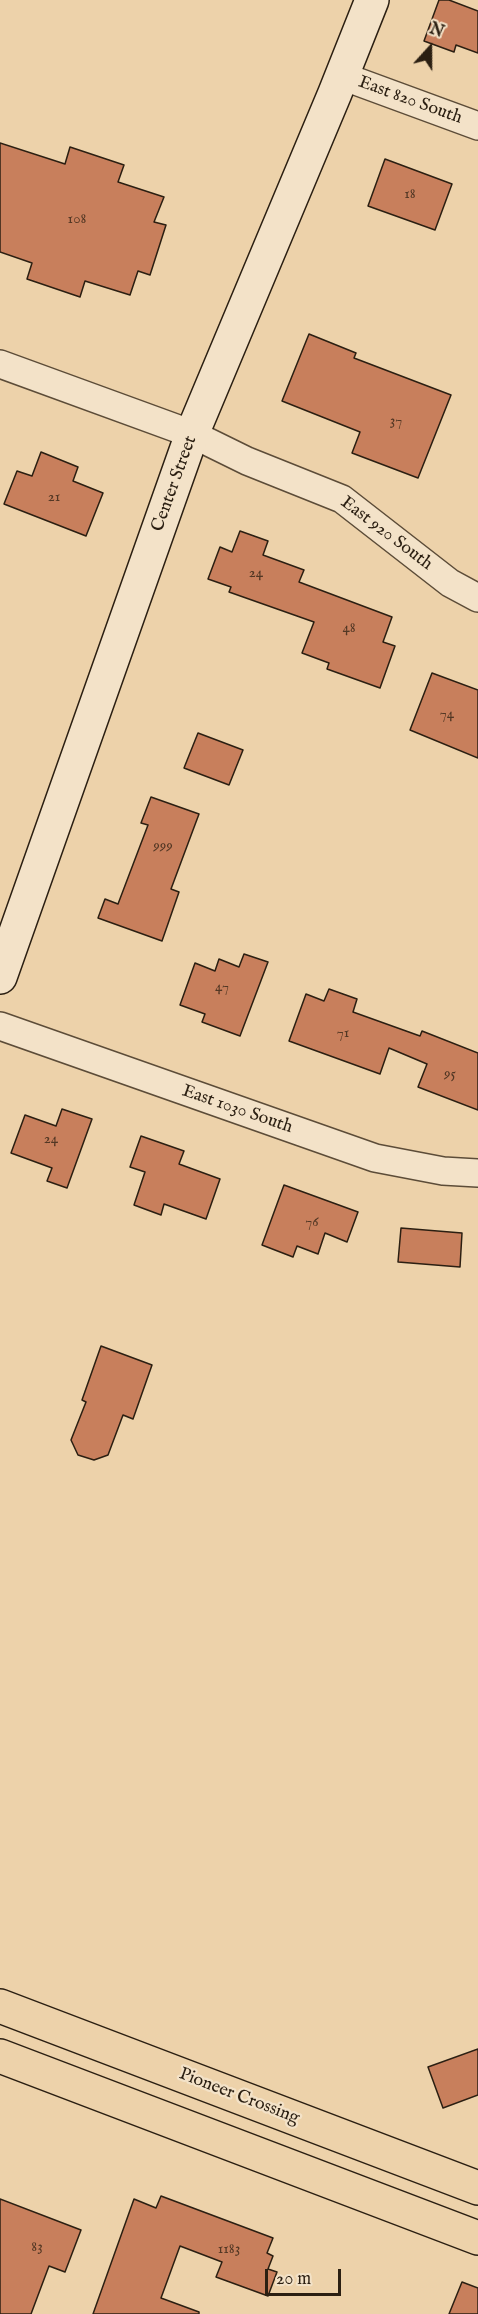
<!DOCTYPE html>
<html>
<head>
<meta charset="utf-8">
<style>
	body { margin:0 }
	#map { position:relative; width:478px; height:2314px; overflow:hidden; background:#edd2aa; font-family:"IM FELL English",serif }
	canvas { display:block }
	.north { position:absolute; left:400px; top:18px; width:60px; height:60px; -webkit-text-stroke:4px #f3e2c8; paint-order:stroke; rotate:21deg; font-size:16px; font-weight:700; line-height:24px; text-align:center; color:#2b1f12 }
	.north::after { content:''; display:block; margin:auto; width:21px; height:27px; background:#2b1f12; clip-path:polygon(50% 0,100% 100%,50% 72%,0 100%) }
	.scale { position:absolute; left:265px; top:2269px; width:76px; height:27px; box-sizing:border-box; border:3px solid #2b1f12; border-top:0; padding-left:8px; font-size:18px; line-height:21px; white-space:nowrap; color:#2b1f12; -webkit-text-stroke:4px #f3e2c8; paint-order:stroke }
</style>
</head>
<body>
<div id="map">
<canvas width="478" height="2314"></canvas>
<div class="north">N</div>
<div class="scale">20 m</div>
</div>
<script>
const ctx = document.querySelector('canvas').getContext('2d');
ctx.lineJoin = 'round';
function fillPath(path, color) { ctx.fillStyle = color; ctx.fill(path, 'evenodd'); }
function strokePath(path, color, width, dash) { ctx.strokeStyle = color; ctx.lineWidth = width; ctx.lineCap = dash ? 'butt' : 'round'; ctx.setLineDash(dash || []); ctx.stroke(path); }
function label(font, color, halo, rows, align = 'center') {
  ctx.font = font + ' "IM FELL English",serif'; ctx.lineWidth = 4.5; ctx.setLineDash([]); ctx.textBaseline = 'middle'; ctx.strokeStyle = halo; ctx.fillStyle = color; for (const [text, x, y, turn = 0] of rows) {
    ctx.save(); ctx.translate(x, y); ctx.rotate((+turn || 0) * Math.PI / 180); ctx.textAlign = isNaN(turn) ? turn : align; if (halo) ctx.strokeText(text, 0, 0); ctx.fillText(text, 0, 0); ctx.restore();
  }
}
const building = new Path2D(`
	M439 0H449L478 11V53L456 45 454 52 424 41Z
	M0 143 65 164 70 147 124 165 118 182 164 197 154 222 166 225 150 275 138 271 130 295 85 281 80 297 27 279 32 263 0 252Z
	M385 159 452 184 435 230 368 206Z
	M309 334 356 353 354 358 451 395 418 478 352 453 360 432 282 401Z
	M41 452 78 467 73 481 103 493 86 536 4 504 17 471 32 476Z
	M240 531 268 541 263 555 304 570 299 582 392 617 383 642 395 646 380 688 327 669 329 663 302 653 314 622 229 592 231 587 208 579 220 547 232 552Z
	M432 673 478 690V758L410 730Z
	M198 733 243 750 229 785 184 768Z
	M151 797 199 814 171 889 179 892 162 941 98 918 105 899 118 904 148 825 141 823Z
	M244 954 268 962 240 1036 202 1022 205 1014 180 1005 195 963 215 971 219 959 239 967Z
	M329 989 357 999 353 1012 420 1036 422 1031 478 1053V1110L418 1087 427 1064 389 1048 380 1074 289 1041 306 994 324 1001Z
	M62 1109 92 1119 67 1188 47 1181 52 1168 11 1153 25 1115 56 1126Z
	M141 1136 184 1151 179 1164 220 1179 206 1219 164 1204 161 1215 134 1205 145 1172 130 1167Z
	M284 1185 358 1212 347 1242 325 1233 318 1254 297 1246 293 1257 262 1245Z
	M401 1228 462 1233 460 1267 398 1262Z
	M101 1346 152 1365 133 1419 123 1415 108 1455 94 1460 78 1455 71 1440 86 1402 82 1400Z
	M478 2049V2095L443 2108 428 2067Z
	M161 2196 273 2238 267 2253 273 2256 268 2269 277 2272 268 2296 216 2277 222 2262 180 2246 161 2298 199 2312V2314H93L134 2199 156 2208Z
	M0 2199 81 2230 65 2272 49 2266 31 2314H0Z
	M462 2282 478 2288V2314H449Z`);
fillPath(building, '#c87f5c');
strokePath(building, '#2b1f12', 1.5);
const street = new Path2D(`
	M342 76 478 126
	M0 364 192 434 247 461 342 499 450 583 478 598
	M0 1026 375 1158 443 1171 478 1173`);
const secondary = new Path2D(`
	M0 977 192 434 335 93 372 0`);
const highway = new Path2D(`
	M0 2006 478 2188
	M0 2056 478 2238`);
strokePath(street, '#5c4c38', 30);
strokePath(secondary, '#2b1f12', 36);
strokePath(highway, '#2b1f12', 36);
strokePath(street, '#f3e2c8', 27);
strokePath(secondary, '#f3e2c8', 33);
strokePath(highway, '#edd2aa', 33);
label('15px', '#523724', null, [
	["18",410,195],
	["108",77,220],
	["37",396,422],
	["21",54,498],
	["24",256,574],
	["48",349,629],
	["74",447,715],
	["999",163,847],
	["47",222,988],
	["71",343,1034],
	["95",450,1075],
	["24",51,1140],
	["76",312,1223],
	["83",37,2248],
	["1183",229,2250]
]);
label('18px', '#2b1f12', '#f3e2c8', [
	["East 820 South",410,101,20],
	["Center Street",175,484,-70],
	["East 920 South",386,534,37],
	["East 1030 South",237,1110,19],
	["Pioneer Crossing",239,2097,21]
]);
</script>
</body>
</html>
